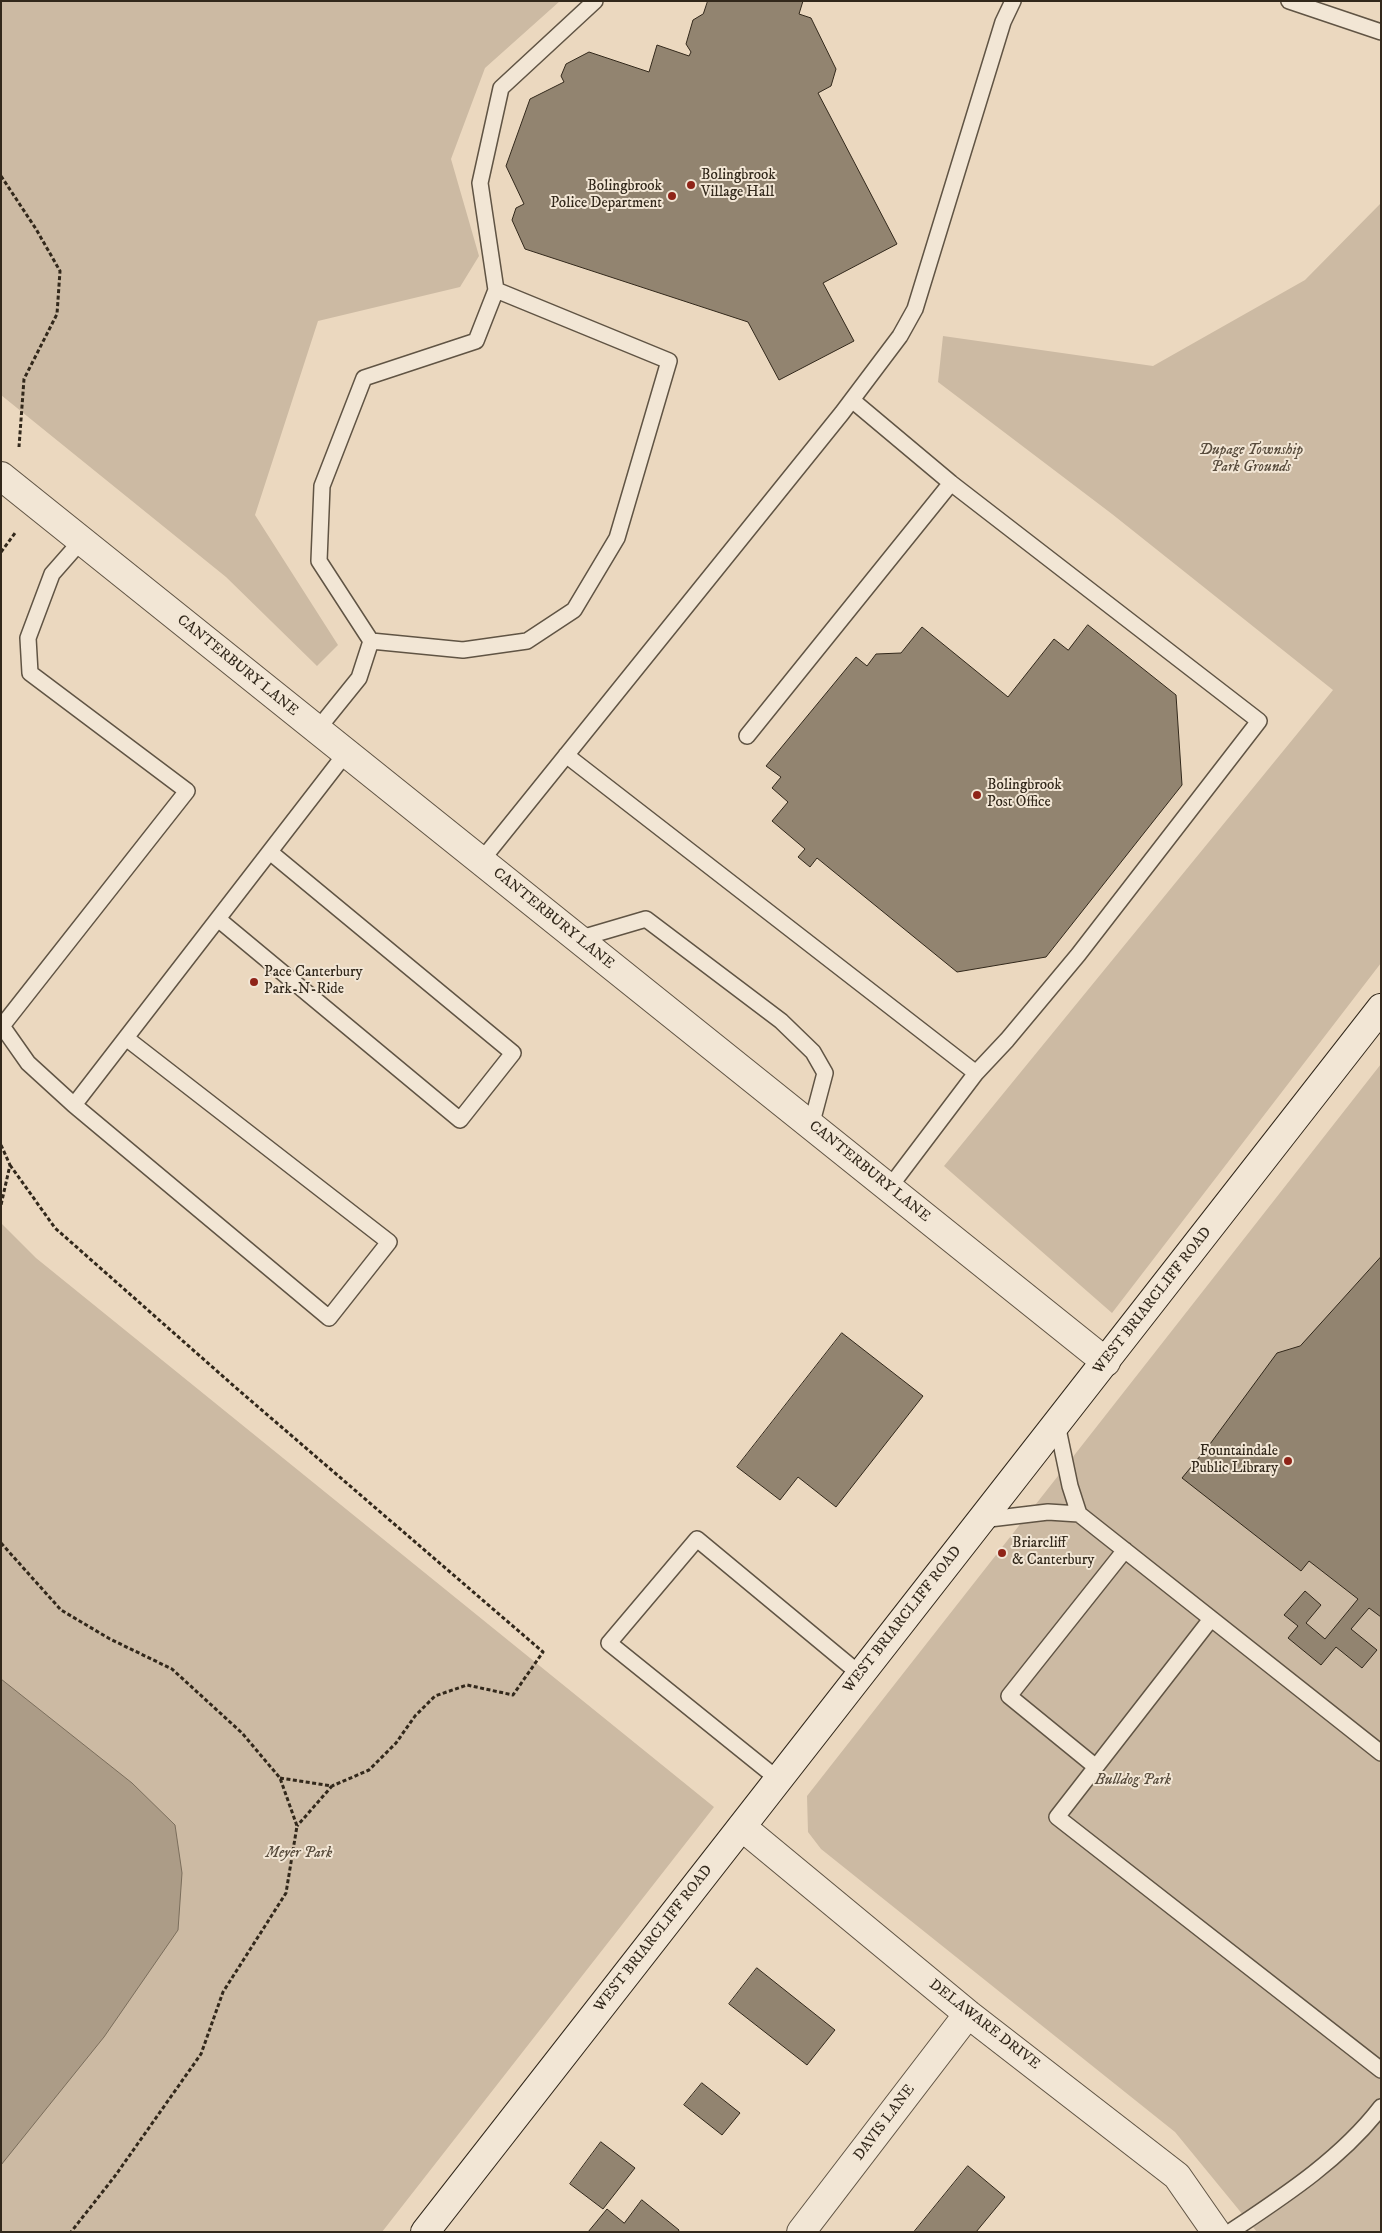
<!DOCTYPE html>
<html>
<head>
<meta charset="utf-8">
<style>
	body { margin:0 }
	#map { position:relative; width:1382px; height:2233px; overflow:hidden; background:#ebd8bf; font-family:"IM FELL DW Pica",serif }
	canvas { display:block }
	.frame { position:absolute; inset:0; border:2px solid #32281b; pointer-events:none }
</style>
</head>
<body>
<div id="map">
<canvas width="1382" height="2233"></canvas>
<div class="frame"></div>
</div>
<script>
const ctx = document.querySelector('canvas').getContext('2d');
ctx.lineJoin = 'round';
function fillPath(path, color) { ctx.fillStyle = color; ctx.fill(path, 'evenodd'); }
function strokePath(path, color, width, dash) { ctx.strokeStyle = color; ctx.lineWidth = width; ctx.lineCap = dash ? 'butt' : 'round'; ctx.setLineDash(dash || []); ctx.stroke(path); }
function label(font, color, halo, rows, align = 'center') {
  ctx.font = font + ' "IM FELL DW Pica",serif'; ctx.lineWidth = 4; ctx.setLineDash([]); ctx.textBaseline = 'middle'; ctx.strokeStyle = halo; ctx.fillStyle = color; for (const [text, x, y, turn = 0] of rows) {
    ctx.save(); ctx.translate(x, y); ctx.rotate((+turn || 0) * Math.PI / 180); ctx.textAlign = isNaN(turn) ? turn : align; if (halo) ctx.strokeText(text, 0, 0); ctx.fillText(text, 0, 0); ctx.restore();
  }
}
fillPath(new Path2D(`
	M1 1H560L485 68 451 159 479 256 460 287 318 321 255 515 338 645 317 666 226 577 1 395Z
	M1381 203V963L1112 1313 944 1166 1333 690 1112 514 938 382 943 336 1153 366 1305 280Z
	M1381 1064V2232H1257L1175 2132 821 1849 808 1832 807 1796Z
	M1 1223 36 1258 714 1807 382 2232H1Z`), '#ccbaa3');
const water = new Path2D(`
	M1 1679 132 1783 175 1825 182 1873 178 1930 104 2037 1 2165Z`);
fillPath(water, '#ac9c87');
strokePath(water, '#7b6e5c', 1);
const building = new Path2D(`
	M708 1H803L799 14 811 18 836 69 831 86 818 93 897 244 823 283 854 341 779 380 748 322 525 249 512 220 516 208 524 204 506 166 530 99 564 82 561 76 566 64 589 52 649 72 657 45 689 56 691 52 686 44 693 20 703 14Z
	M1088 625 1176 695 1182 785 1046 957 957 972 817 858 810 867 798 857 805 849 772 821 788 802 772 788 781 777 766 766 856 657 867 666 876 654 901 653 922 627 1008 697 1054 639 1068 650Z
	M1381 1257V1617L1369 1608 1351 1629 1377 1650 1362 1668 1336 1647 1321 1665 1288 1638 1298 1626 1284 1615 1305 1591 1321 1605 1306 1623 1325 1639 1358 1599 1309 1561 1301 1571 1182 1478 1210 1444 1277 1353 1300 1346Z
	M842 1333 923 1396 836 1507 798 1477 780 1500 737 1467Z
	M757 1968 835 2030 807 2065 729 2004Z
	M702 2083 740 2113 722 2135 684 2105Z
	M601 2142 635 2168 603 2209 570 2184Z
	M968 2166 1005 2197 976 2232H914Z
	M642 2200 679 2230 678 2232H588L607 2209 624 2223Z`);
fillPath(building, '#928470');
strokePath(building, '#32281b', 1);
const lane = new Path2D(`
	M1289 1 1381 32
	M852 400 951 483 1259 721 1078 955 1007 1040 976 1073 889 1188
	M371 641 463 650 527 641 574 610 617 538 669 361 496 290
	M317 730 359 678 371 641 319 561 322 486 364 378 476 341 496 290 480 183 501 88 595 1
	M747 736 951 483
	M566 755 976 1073
	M481 861 842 413 900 336 915 309 1003 22 1013 1
	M218 919 460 1120 513 1053 270 852
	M578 939 646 919 781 1021 813 1052 825 1073 811 1126
	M126 1038 389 1242 329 1318 74 1105 346 753
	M74 1105 28 1063 2 1026 187 791 30 673 28 638 52 574 81 541
	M1057 1424 1070 1486 1079 1514 1381 1753
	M981 1520 1048 1512 1079 1514
	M1211 1619 1057 1817 1381 2070
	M1096 1767 1009 1696 1125 1550
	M779 1780 609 1643 697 1539 861 1675
	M1230 2232C1284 2196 1341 2159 1381 2107`);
const street = new Path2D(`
	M1 476 1106 1362
	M742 1827 968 2014 1177 2176 1216 2232
	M801 2232 968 2014`);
const secondary = new Path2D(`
	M425 2232 1381 1008`);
strokePath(lane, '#605444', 18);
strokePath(street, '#605444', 30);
strokePath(secondary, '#32281b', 30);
strokePath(new Path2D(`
	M1 176 36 229 60 271 57 314 24 379 19 447
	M1 552 15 533
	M1 1145 10 1165 1 1205
	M10 1165 55 1228 235 1387 543 1652 513 1695 467 1685 435 1696 415 1716 396 1743 369 1770 332 1786
	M1 1543 61 1610 110 1639 172 1669 242 1733 280 1778 297 1826 286 1893 223 1992 201 2054 115 2176 71 2232
	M280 1778 332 1786 297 1826`), '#32281b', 3, [4, 2.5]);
strokePath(lane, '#f2e6d5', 15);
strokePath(street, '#f2e6d5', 28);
strokePath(secondary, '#f2e6d5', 28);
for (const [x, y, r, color] of [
	[691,185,5,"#8f2418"],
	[672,196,5,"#8f2418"],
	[977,795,5,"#8f2418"],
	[254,982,5,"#8f2418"],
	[1288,1461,5,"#8f2418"],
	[1002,1553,5,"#8f2418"]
]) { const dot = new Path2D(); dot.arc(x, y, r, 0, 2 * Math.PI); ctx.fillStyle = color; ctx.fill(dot); strokePath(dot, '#f2e6d5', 2); }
label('15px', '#32281b', '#f2e6d5', [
	["Bolingbrook",701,176],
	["Village Hall",701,193],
	["Bolingbrook",662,187,"right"],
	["Police Department",662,204,"right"],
	["Bolingbrook",987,786],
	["Post Office",987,803],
	["Pace Canterbury",264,973],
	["Park-N-Ride",264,990],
	["Fountaindale",1278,1452,"right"],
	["Public Library",1278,1469,"right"],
	["Briarcliff",1012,1544],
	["& Canterbury",1012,1561]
], 'left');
label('italic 15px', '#584c3d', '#f2e6d5', [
	["Dupage Township",1251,451],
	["Park Grounds",1251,468],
	["Bulldog Park",1133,1781],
	["Meyer Park",299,1854]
]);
label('15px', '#32281b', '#f2e6d5', [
	["CANTERBURY LANE",237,666,39],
	["CANTERBURY LANE",553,919,39],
	["CANTERBURY LANE",869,1172,39],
	["WEST BRIARCLIFF ROAD",1153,1301,-52],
	["WEST BRIARCLIFF ROAD",903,1620,-52],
	["WEST BRIARCLIFF ROAD",654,1939,-52],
	["DELAWARE DRIVE",984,2025,38],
	["DAVIS LANE",885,2123,-53]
]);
</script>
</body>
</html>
